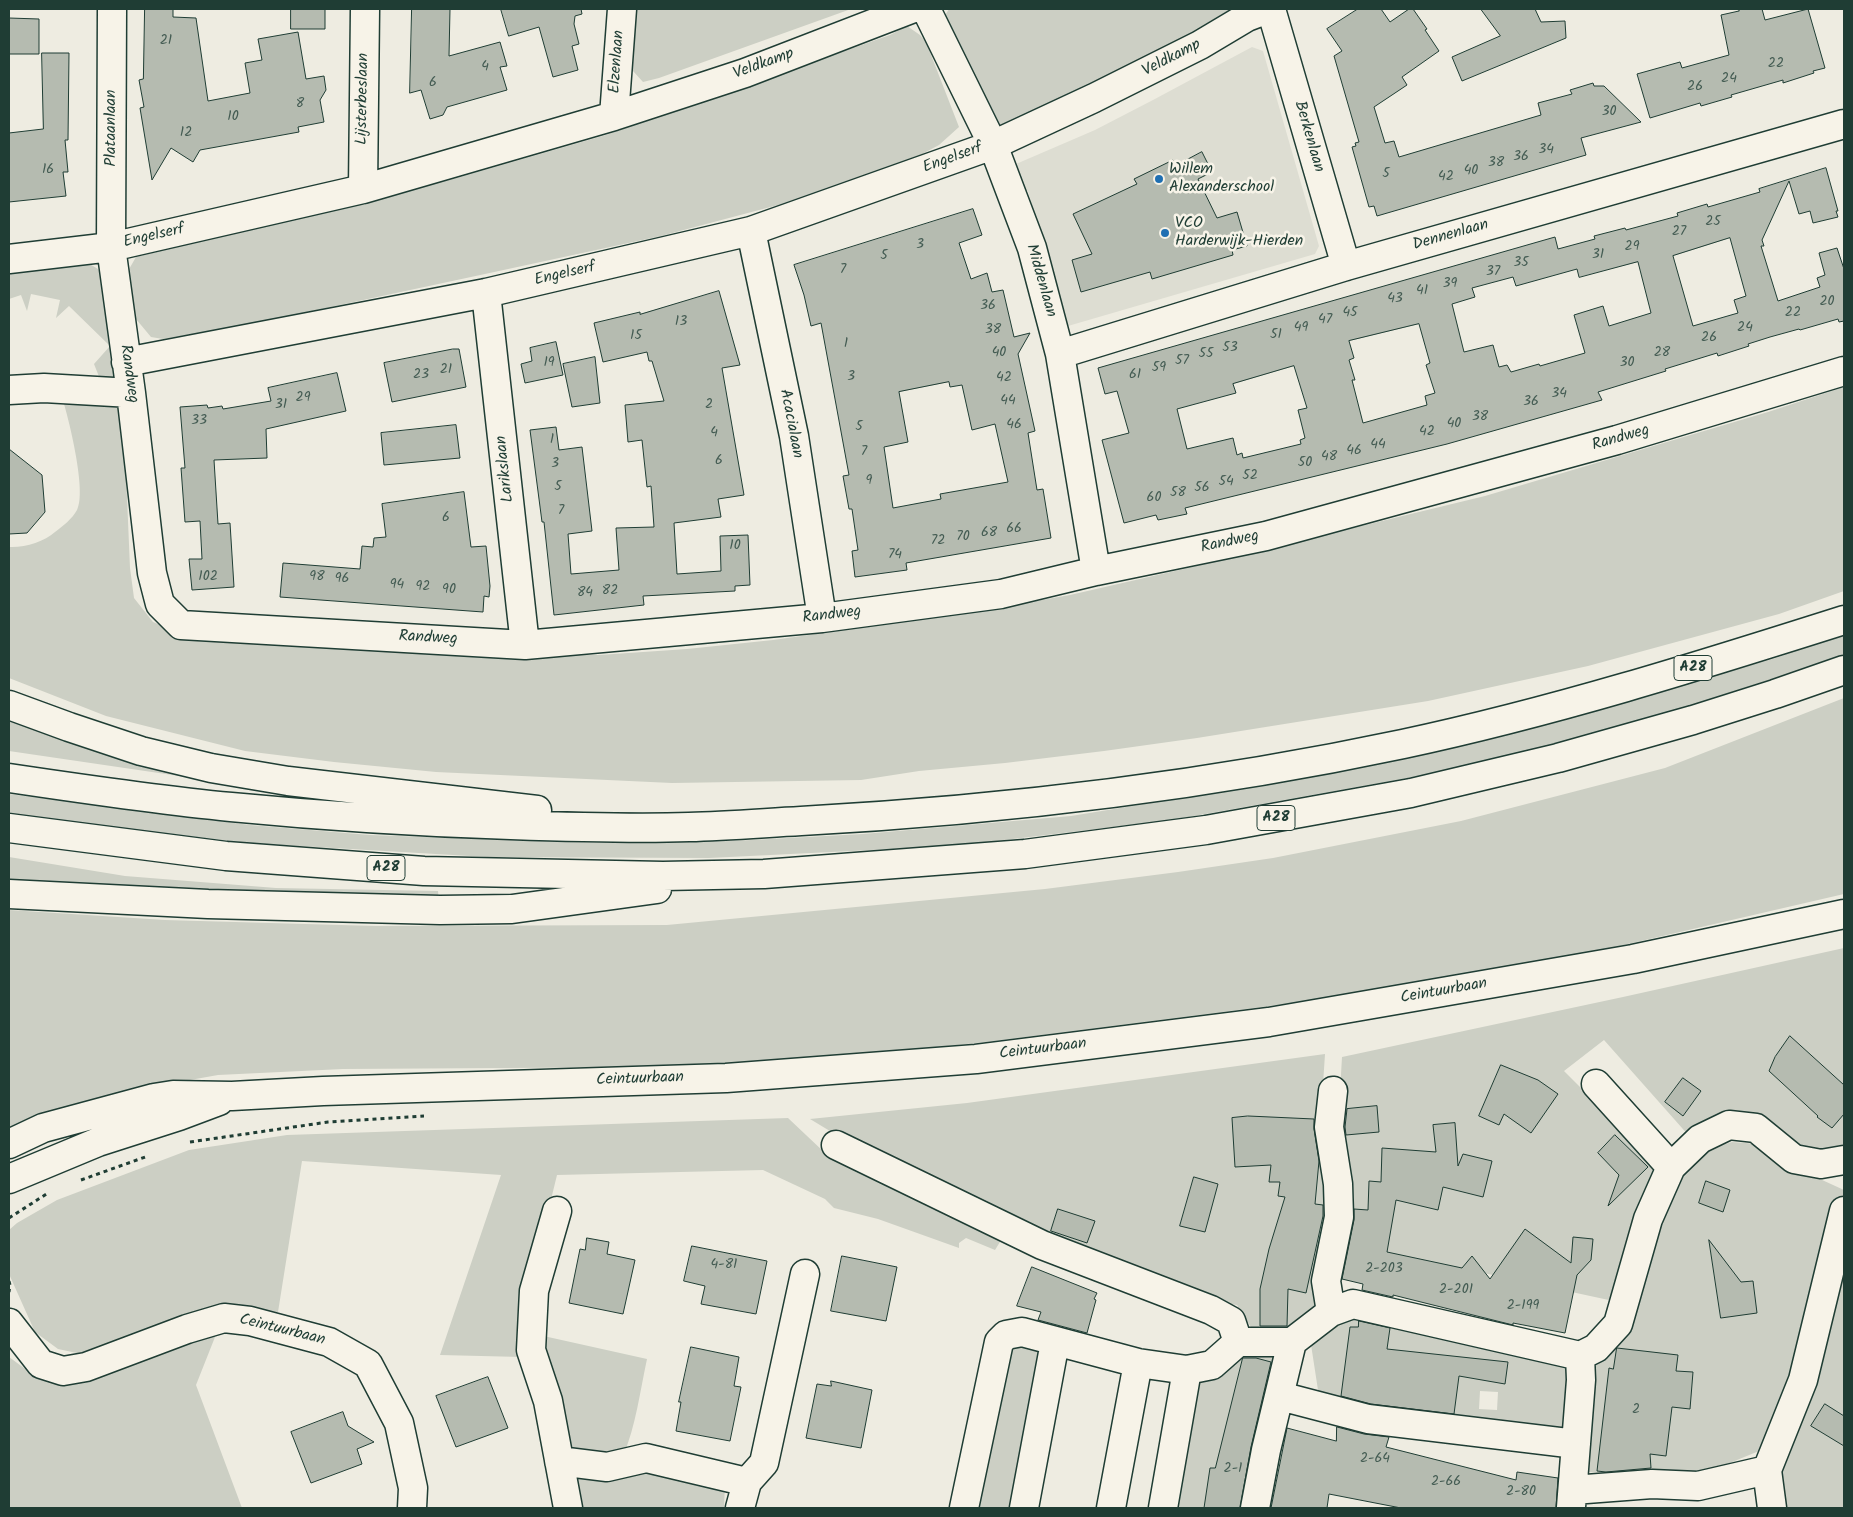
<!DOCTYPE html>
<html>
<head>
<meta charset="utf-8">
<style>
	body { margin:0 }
	#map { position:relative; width:1853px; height:1517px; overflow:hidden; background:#eeece1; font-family:Kalam,sans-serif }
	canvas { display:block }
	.frame { position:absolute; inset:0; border:10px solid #1f3d34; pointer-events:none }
</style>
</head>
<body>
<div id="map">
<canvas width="1853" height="1517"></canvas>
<div class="frame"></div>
</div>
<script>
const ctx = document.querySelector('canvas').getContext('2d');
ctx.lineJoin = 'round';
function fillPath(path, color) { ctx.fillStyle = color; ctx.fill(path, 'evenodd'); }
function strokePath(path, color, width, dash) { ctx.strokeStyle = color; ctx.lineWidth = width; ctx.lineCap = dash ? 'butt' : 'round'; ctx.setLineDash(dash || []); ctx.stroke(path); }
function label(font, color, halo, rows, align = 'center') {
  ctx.font = font + ' Kalam,sans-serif'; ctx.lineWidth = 5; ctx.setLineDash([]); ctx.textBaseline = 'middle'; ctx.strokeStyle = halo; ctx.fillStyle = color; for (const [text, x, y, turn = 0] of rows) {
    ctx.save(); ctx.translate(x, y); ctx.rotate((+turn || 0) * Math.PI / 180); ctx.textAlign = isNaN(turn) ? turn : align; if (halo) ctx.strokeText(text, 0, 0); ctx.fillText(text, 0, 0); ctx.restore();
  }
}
fillPath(new Path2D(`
	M1252 47 1263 51 1319 246 1315 254 1068 326 1059 317 1029 216 1034 212 1028 191 1020 189 1014 169 1016 164 1095 130 1153 100Z`), '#ddddd2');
fillPath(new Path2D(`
	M634 9H851L659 78 643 82 633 71 631 52Z
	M949 9H1236L1134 66 1000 127 992 117 944 17Z
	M907 26 920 35 926 42 959 127 939 145 922 154 778 205 661 236 485 274 251 324 163 339 151 337 131 313 128 271 136 257 453 179 606 135 890 35Z
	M88 263 98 269 104 279 102 289 119 381 100 379 94 364 110 346 69 306 56 318 60 300 31 294 27 311 21 295 9 299V272Z
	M1844 387V591L1779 614 1588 666 1428 701 1197 738 1104 751 1005 763 919 771 861 780 672 783 436 772 334 762 245 751 106 716 9 678V547C24 548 44 542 55 532 63 526 72 519 77 510 87 492 69 419 62 397L123 403 130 568 134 598 153 622 168 628 464 655H599L687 649 773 640 973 612 1070 595 1188 568 1485 496 1768 412Z
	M1844 633V656L1620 728 1424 775 1172 820 954 846 709 858 487 857 248 843 9 815V794L250 825 370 835 594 843 732 841 863 834 1071 816 1298 779 1554 722 1776 658Z
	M1844 698V894L1546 963 1384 991 1262 1007 986 1042 879 1053 669 1067 343 1069 218 1075 145 1088 9 1135V910L165 920 376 926 667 925 1045 889 1178 872 1273 858 1461 821 1665 768Z
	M9 713 240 781 186 777 9 751Z
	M9 857 125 876 276 888 438 891 439 901 9 886Z
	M1844 948V1146L1807 1154 1762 1121 1690 1137 1604 1040 1564 1071 1661 1168 1618 1302 1340 1242 1338 1126 1342 1057 1623 997Z
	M1325 1054 1320 1130 1331 1208 1321 1308 1292 1329 1254 1332 1237 1305 1210 1301 1095 1262 878 1160 810 1119 967 1103Z
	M788 1118 824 1152 1019 1241 1003 1237 995 1250 966 1238 959 1243V1248L878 1219 834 1208 825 1199 763 1170 557 1175 526 1302 522 1357 440 1355 501 1175 302 1161 278 1312 210 1308 125 1344 91 1356 58 1349 35 1332 9 1274V1230L17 1223 57 1200 189 1150 287 1135Z
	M1732 1142 1758 1144 1774 1158 1844 1190V1508H1779L1782 1458 1759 1451 1693 1478 1589 1472 1593 1368 1621 1337 1670 1189 1700 1157 1716 1147Z
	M1355 1316 1571 1361 1563 1436 1320 1403 1310 1338 1324 1329ZM1480 1391 1498 1392 1497 1410 1479 1409Z
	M217 1332 196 1385 242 1508H9V1357L39 1379 67 1383Z
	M539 1335 647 1359C640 1391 636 1426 623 1456L571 1454Z
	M1007 1342 1050 1344 1019 1508H971Z
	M1252 1350 1285 1351 1250 1508H1169L1191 1384Z
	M647 1468 725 1484 724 1508H577L574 1473Z`), '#cccfc4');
const building = new Path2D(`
	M145 9H173V17L196 18 208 101 250 93 245 63 262 60 258 39 298 32 306 79 324 76 326 90 320 100 324 122 298 127 299 132 200 150 193 162 171 148 152 180 140 108 144 107 139 80 143 79Z
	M291 9H325V29H291Z
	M412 9H450L449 56 500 42 507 66 500 67 507 90 447 107 443 115 430 119 421 90 410 93Z
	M501 9H581L582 14 575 16 574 24 579 44 572 46 578 70 553 77 539 27 509 36Z
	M1358 9H1381L1390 22 1409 9H1413L1427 29 1425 30 1439 51 1402 77 1407 85 1374 107 1385 143 1394 141 1399 157 1541 115 1538 103 1572 94 1570 90 1593 83 1594 86H1604L1641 122 1581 138 1586 155 1377 216 1374 206 1369 207 1352 147 1356 146 1355 143 1359 142 1334 56 1342 51 1327 29Z
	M1481 9H1535L1541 22 1565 21 1566 38 1462 81 1452 57 1500 36Z
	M1738 9H1762L1765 20 1808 9 1825 68 1813 71 1814 73 1783 83V80L1731 95 1732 97 1701 106 1700 103 1650 118 1637 74 1680 62 1682 68 1729 55 1721 15 1739 11Z
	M9 18 39 19V54H9Z
	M42 53H69L68 140H65L68 172H63L66 196 9 202V133L43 129Z
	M1202 152 1212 172 1198 179 1217 218 1237 212 1247 246 1232 250 1233 255 1152 279 1150 272 1081 292 1072 260 1092 254 1073 214 1137 184 1134 179 1173 160 1176 165Z
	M1826 168 1838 211H1836L1838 217 1813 223 1810 211 1799 214 1789 181 1762 240 1764 246H1761L1778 301 1820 287 1817 278 1825 275 1819 253 1837 248 1844 269V321L1839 322 1838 319 1800 330 1799 329 1770 337 1748 344 1749 346 1718 356 1717 353 1665 369 1666 371 1598 392 1602 400 1447 444 1185 508 1187 514 1158 520 1156 515 1124 523 1102 440 1129 433 1117 391 1105 394 1098 368 1555 237 1558 249 1595 239 1594 236 1625 228 1626 230 1678 216 1677 213 1707 204 1708 207 1760 192 1759 189ZM1730 238 1746 296 1734 300 1738 313 1693 326 1673 256ZM1638 262 1651 313 1609 326 1603 306 1574 315 1585 353 1540 366 1539 364 1511 372 1507 365 1499 367 1493 345 1464 352 1452 304 1475 297 1472 288 1513 277 1516 286 1577 269 1579 277ZM1419 324 1430 363 1426 365 1435 393 1425 396 1427 405 1363 423 1352 380H1355L1349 360 1354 358 1349 341ZM1294 366 1307 408 1298 410 1305 438 1300 440 1301 444 1243 458 1242 453 1237 455 1233 438 1187 449 1177 409 1236 393 1233 384Z
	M973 209 982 235 959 243 971 279 987 273 992 292 1003 290 1014 337 1030 333 1018 354 1035 431 1028 433 1037 490 1043 489 1051 538 906 563 907 570 855 577 852 551 858 550 852 509H849L843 476 849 475 821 323 811 326 804 295 794 265ZM949 382 950 387 962 385 972 430 995 424 1008 482 940 494 941 499 893 508 884 447 908 442 899 392Z
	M719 291 740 365 722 368 744 495 718 499 721 517 674 523 677 574 721 571 720 536 748 535 750 585 735 586V591L643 596 644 605 554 615 544 522H542L530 430 556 427 559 450 582 447 592 531 568 534 571 574 619 570 616 528 654 527 651 486 647 487 642 440 628 442 625 405 664 401 652 361H649L647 352 603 362 594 323 640 312V314Z
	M556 342 563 375 525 383 521 364 532 361 530 348Z
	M453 349H459L466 387 392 402 384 363Z
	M595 357 600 403 572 407 563 364Z
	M337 373 346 411 266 429 267 458 214 460 218 524 230 523 234 587 192 590 189 559H202L200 521 185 522 181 468H185L180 407 207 405 208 408 222 406 223 409 271 401 268 388Z
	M456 425 460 458 384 465 381 433Z
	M9 449 42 475 45 512 27 533 9 534Z
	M464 492 471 547 486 546 490 586 489 597 484 596 483 612 280 597 283 563 360 569 362 546 373 547 374 538 386 537 382 504Z
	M1790 1036 1844 1085V1114L1832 1128 1817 1117 1818 1116 1769 1071 1775 1057Z
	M1501 1065 1538 1080 1558 1094 1531 1133 1504 1114 1499 1125 1479 1116Z
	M1683 1078 1701 1091 1683 1116 1665 1102Z
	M1377 1106 1379 1132 1346 1135 1345 1127 1347 1109Z
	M1248 1116 1314 1119V1129L1319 1161 1315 1204 1323 1205V1216L1306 1293 1288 1289 1287 1326H1260V1289L1269 1249 1285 1197 1278 1196 1280 1182H1269L1271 1165 1235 1167 1232 1118Z
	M1455 1123 1458 1166 1463 1154 1492 1161 1483 1197 1443 1187 1438 1210 1396 1200 1387 1252 1462 1268 1472 1256 1490 1279 1525 1229 1571 1263 1573 1237 1593 1239 1591 1260 1577 1275 1565 1333 1513 1323V1325L1393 1295V1297L1362 1290 1363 1284 1342 1279 1354 1220V1209L1368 1210 1369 1181 1381 1182 1382 1148 1436 1152 1433 1125Z
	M1615 1135 1648 1167 1608 1206 1619 1175 1598 1153Z
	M1194 1177 1218 1184 1205 1232 1180 1226Z
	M1706 1181 1730 1190 1723 1212 1699 1203Z
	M1058 1209 1095 1221 1087 1243 1051 1231Z
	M587 1238 609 1242 607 1254 635 1260 623 1314 569 1303 580 1249 585 1250Z
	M1709 1240 1741 1282 1753 1281 1757 1313 1721 1318Z
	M692 1246 767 1261 756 1314 701 1304 705 1286 684 1281Z
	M842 1256 897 1267 886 1321 831 1311Z
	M1032 1267 1097 1293 1094 1299 1096 1300 1087 1333 1038 1320 1041 1312 1017 1306Z
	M1359 1321 1390 1328 1387 1349 1508 1362 1505 1384 1459 1376 1454 1414 1371 1404 1341 1396 1350 1327H1358Z
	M691 1347 739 1357 734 1386 741 1387 730 1441 676 1431 681 1402H679Z
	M1617 1348 1678 1355 1676 1371 1693 1372 1690 1409 1672 1407 1666 1456 1650 1454 1651 1468 1606 1472 1597 1471 1609 1368 1613 1369Z
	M1243 1358H1256L1271 1362 1251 1447 1240 1508H1204L1210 1468H1215Z
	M488 1377 508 1428 456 1447 436 1396Z
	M831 1381 872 1390 861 1448 806 1438 817 1384 831 1386Z
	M1825 1404 1844 1416V1446L1811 1426Z
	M343 1412 348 1426 374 1442 357 1449 362 1464 311 1483 291 1432Z
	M1337 1427 1364 1434 1389 1437 1386 1447 1516 1480 1517 1472 1558 1478 1556 1508H1401L1329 1494 1327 1508H1271L1287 1428 1336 1441Z`);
fillPath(building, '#b5bbb0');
strokePath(building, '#1f3d34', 1);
const minor = new Path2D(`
	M112 9 111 247 131 393 152 573 160 604 181 625 525 645 822 618 1001 594 1096 571 1266 536 1617 440 1844 371
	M926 9 993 145 1032 248 1060 354 1096 571
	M1271 9 1346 266
	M614 116 622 9
	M363 189 365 9
	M751 231 794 436 822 618
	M9 259 111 247 363 189 614 116 745 73 911 9
	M486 293 525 645
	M1060 354 1346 266 1844 124
	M126 362 486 293 751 231 993 145 1094 98 1200 45 1247 17 1268 9
	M9 390 44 388 131 393
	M1596 1084 1671 1167 1700 1139 1729 1125 1756 1128 1794 1159 1821 1164 1844 1160
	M836 1145 1042 1245 1211 1310 1231 1321 1238 1342
	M557 1211 534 1291 531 1350 548 1401 568 1508
	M1331 1312 1326 1281 1339 1217 1338 1184 1329 1127 1333 1091
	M9 1323 41 1364 63 1371 86 1367 187 1329 224 1318 250 1321 329 1342 368 1364 399 1423 413 1488 412 1508
	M1280 1396 1368 1419 1576 1444
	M559 1461 607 1467 646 1458 747 1482 740 1508
	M747 1482 764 1463 805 1274
	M1573 1490 1652 1484 1698 1486 1767 1470
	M1571 1507 1581 1380 1580 1356
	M964 1508 999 1342 1006 1335 1022 1332 1138 1363 1187 1370 1212 1365 1238 1342H1292L1331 1312 1353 1304 1580 1356 1596 1348 1618 1324 1648 1219 1671 1167
	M1024 1508 1055 1342
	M1111 1508 1138 1363
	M1163 1508 1187 1370
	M1255 1508 1266 1450 1292 1342
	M1772 1508 1767 1470 1803 1380 1844 1211`);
const major = new Path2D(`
	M9 1144 43 1128 154 1098 173 1095 232 1096 323 1091 726 1078 976 1059 1269 1022 1633 959 1844 914
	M9 1179 98 1142 179 1116 219 1101`);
const highway = new Path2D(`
	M9 705 69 727 141 751 211 768 288 781 537 810
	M9 778C83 789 157 800 231 807 324 816 418 822 511 825 570 827 630 829 689 827 726 826 764 823 801 821 1003 810 1205 786 1403 744 1553 712 1699 666 1844 620
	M9 828 226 856 424 871 663 876 764 874 1025 854 1206 830 1411 793 1558 758 1693 720 1775 694 1844 670
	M9 894 208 904 440 910 512 909 657 889`);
strokePath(minor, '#1f3d34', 31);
strokePath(major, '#1f3d34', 31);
strokePath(highway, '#1f3d34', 31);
strokePath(new Path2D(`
	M190 1142 328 1122 424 1116
	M81 1180 148 1156
	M9 1218 48 1193
	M9 1281 10 1285 9 1292`), '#1f3d34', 3, [4, 4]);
strokePath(minor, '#f7f3e8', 28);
strokePath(major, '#f7f3e8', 28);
strokePath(highway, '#f7f3e8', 28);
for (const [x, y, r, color] of [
	[1159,179,5,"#1f6fb2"],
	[1165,233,5,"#1f6fb2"]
]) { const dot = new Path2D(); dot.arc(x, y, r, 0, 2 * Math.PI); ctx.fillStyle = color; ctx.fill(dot); strokePath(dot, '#f7f3e8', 2); }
label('14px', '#445c53', null, [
	["21",166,42],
	["22",1776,65],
	["4",485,68],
	["24",1729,80],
	["6",433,84],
	["26",1695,88],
	["8",300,105],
	["30",1609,113],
	["10",233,118],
	["12",186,134],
	["34",1546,151],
	["36",1521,158],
	["38",1496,164],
	["16",48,171],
	["40",1471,172],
	["5",1386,175],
	["42",1446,178],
	["25",1713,223],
	["27",1679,233],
	["3",920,246],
	["29",1632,248],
	["31",1598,256],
	["5",884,257],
	["35",1521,264],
	["7",843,271],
	["37",1493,273],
	["39",1450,285],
	["41",1422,292],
	["43",1395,300],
	["20",1827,303],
	["36",988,307],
	["45",1350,314],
	["22",1793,314],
	["47",1325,321],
	["13",681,323],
	["49",1301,329],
	["24",1745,329],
	["38",993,331],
	["51",1276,336],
	["15",636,337],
	["26",1709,339],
	["1",846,345],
	["53",1230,349],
	["40",999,354],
	["28",1662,354],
	["55",1206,355],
	["57",1182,362],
	["19",549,364],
	["30",1627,364],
	["59",1159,369],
	["21",446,371],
	["23",421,376],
	["61",1135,376],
	["3",851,378],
	["42",1004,379],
	["34",1559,395],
	["29",303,399],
	["44",1008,402],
	["36",1531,403],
	["31",281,406],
	["2",709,406],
	["38",1480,418],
	["33",199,422],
	["40",1454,425],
	["46",1014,426],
	["5",859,428],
	["42",1427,433],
	["4",714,434],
	["1",552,441],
	["44",1378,446],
	["46",1354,452],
	["7",864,453],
	["48",1329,458],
	["6",719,462],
	["50",1305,464],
	["3",555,465],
	["52",1250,477],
	["9",869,482],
	["54",1226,483],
	["5",558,488],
	["56",1202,489],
	["58",1178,494],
	["60",1154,499],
	["7",561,512],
	["6",446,519],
	["66",1014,530],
	["68",989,534],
	["70",963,538],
	["72",938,542],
	["10",735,547],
	["74",895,556],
	["102",208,578],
	["98",317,578],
	["96",342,580],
	["94",397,586],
	["92",423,588],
	["90",449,591],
	["82",610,592],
	["84",585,594],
	["4-81",724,1266],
	["2-203",1384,1270],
	["2-201",1456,1291],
	["2-199",1523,1307],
	["2",1636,1411],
	["2-64",1375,1460],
	["2-1",1233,1470],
	["2-66",1446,1483],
	["2-80",1521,1493]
]);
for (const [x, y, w] of [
	[1693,668,38],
	[1276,818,38],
	[386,868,38]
]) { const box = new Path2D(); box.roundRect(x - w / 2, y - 12.5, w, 25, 4); ctx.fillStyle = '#f7f3e8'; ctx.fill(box); strokePath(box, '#1f3d34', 1); }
label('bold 15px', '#1f3d34', null, [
	["A28",1693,668],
	["A28",1276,818],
	["A28",386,868]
]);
label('16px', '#1f3d34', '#f7f3e8', [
	["Veldkamp",1172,59,-27],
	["Elzenlaan",618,62,-86],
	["Veldkamp",764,65,-20],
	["Lijsterbeslaan",364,99,-89],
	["Plataanlaan",112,128,-90],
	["Berkenlaan",1308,137,74],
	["Engelserf",953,159,-20],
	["Dennenlaan",1451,236,-16],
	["Engelserf",154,237,-13],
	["Engelserf",565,275,-13],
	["Middenlaan",1040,281,74],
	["Randweg",128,374,82],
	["Acacialaan",790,424,79],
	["Randweg",1621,439,-16],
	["Larikslaan",506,469,-96],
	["Randweg",1230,543,-12],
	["Randweg",832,616,-7],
	["Randweg",428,639,3],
	["Ceintuurbaan",1444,992,-10],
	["Ceintuurbaan",1043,1050,-7],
	["Ceintuurbaan",640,1080,-2],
	["Ceintuurbaan",282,1331,14]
]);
label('16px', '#1f3d34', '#f7f3e8', [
	["Willem",1169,170],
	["Alexanderschool",1169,188],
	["VCO",1175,224],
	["Harderwijk-Hierden",1175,242]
], 'left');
</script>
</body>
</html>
